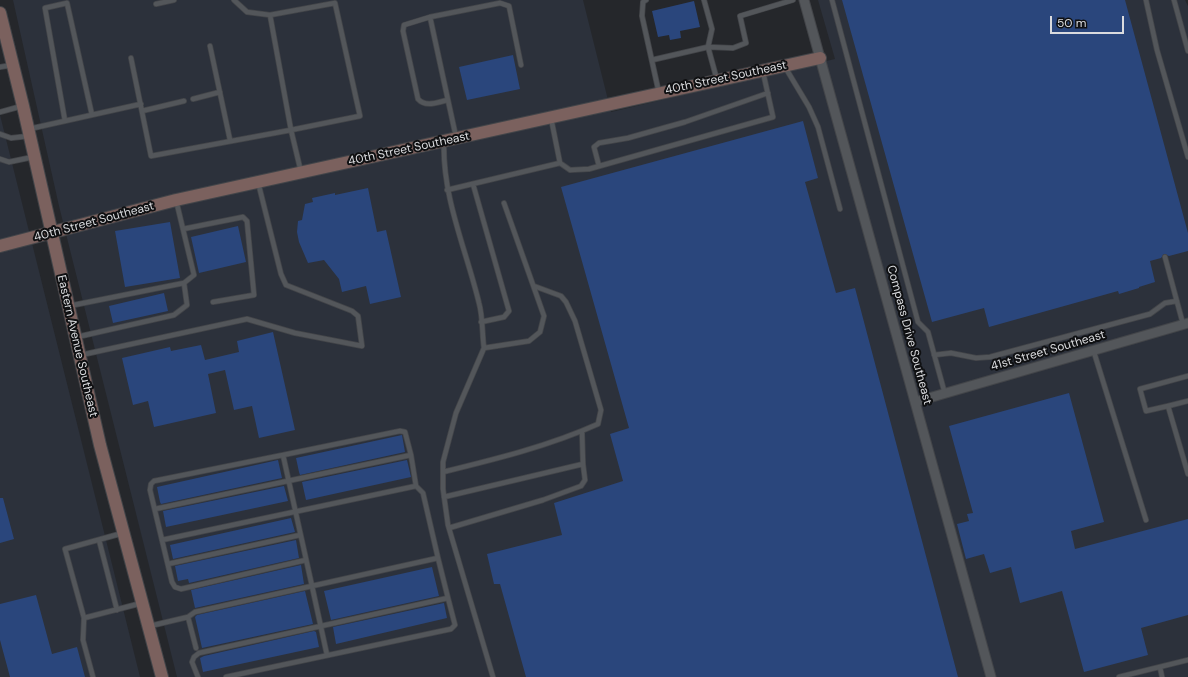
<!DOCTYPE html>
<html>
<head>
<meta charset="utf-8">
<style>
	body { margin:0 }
	#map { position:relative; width:1188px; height:677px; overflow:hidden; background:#25272b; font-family:"DM Sans",sans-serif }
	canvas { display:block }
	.scale { position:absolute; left:1050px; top:16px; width:74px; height:18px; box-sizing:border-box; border:2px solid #dadbde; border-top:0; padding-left:5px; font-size:12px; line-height:14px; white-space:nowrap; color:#dadbde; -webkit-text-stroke:3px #0f1012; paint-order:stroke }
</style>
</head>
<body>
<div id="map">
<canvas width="1188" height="677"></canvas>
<div class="scale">50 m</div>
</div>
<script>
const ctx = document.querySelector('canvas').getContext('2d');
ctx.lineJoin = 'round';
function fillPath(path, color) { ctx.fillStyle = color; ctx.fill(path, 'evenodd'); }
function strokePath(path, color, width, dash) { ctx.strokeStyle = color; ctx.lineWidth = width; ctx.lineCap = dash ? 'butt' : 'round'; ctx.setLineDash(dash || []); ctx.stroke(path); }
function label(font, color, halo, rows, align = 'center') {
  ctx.font = font + ' "DM Sans",sans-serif'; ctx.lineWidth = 4; ctx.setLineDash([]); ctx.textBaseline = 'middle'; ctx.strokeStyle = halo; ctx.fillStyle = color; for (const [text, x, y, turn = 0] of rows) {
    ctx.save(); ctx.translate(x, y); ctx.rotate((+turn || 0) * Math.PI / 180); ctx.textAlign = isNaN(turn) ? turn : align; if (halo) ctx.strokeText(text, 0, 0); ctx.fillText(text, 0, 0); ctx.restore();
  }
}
fillPath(new Path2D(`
	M13 0H583L611 112 835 59 818 0H1185L1188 6V677H177L59 206Z
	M0 115 106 540 140 677H0Z`), '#2c313b');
fillPath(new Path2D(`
	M842 0H1125L1188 233V251L1169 256 1164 254 1161 258 1150 261 1155 282 1139 287V288L1119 294 1118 291 989 327 984 308 932 322Z
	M694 1 700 27 680 31 681 38 670 40 669 35 658 37 652 11Z
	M513 55 520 89 467 100 459 67Z
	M803 121 818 178 805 182 836 293 855 288 958 677H526L500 584H494L487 554 562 535 554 503 623 481 610 434 629 428 561 187Z
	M368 188 377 232 386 230 401 297 370 304 366 286 342 292 339 279 324 260 308 263 299 242 297 232 298 221 302 220 305 204 313 202 312 198 335 193V195Z
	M170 222 180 278 125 287 115 231Z
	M238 226 246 262 199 273 191 237Z
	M164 293 168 311 113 323 109 306Z
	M273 332 295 430 259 438 252 406 234 410 225 370 208 374 216 413 154 427 148 401 133 405 122 358 170 347 171 351 201 345 205 360 239 352 237 341Z
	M1069 393 1104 522 1071 531 1075 549 1188 519V615L1141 628 1148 655 1084 672 1062 591 1020 603 1011 567 990 573 984 554 966 559 957 524 969 521 967 514 973 513 949 426Z
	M402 435 405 452 300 475 299 472 296 458Z
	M278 460 282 478 161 504 160 502 157 487Z
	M407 460 411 477 306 500 302 482Z
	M284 486 288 501 166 527 163 511Z
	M0 498H3L14 539 0 543Z
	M291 518 295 532 173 559 170 545Z
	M296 540 299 558 189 583 188 579 178 581 175 566Z
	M301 565 304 584 195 608 191 590Z
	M432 567 439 596 331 620 324 591Z
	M305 591 313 624 202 648 195 617 197 615Z
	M36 595 52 654 77 647 85 677H10L0 640V604Z
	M444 603 447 618 336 644 333 627Z
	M314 631 316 632 319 647 203 672 200 658 204 656Z`), '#2a467c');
const lane = new Path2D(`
	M234 0 247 12 270 15 291 130 360 116 335 3 270 15
	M646 0 643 2 642 16 659 93
	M704 0 712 29 708 47 717 80
	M832 0 918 322 928 332 945 394
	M1146 0 1157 50 1188 157
	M1174 0 1188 51
	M156 4 174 0
	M430 17 404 25 403 31 418 99C426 108 438 102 448 100
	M210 46 230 140
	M131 58 151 156 291 130 301 172
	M652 60 708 47 733 48 746 43 740 16 793 0
	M0 67 12 65
	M785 67 809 107 818 127 840 209
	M193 99 220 92
	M142 111 184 101
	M0 112 22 106
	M551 118 560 163
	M65 121 45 8 67 3 92 115
	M29 129 141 104
	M0 134 11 138 29 136
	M456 137 430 17 500 3 509 6 521 65
	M444 141C442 197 466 249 479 303 483 317 482 334 484 348
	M0 159 9 162 33 157
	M599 166 594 147 599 143 628 138 685 122 768 93
	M473 184 509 311 504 317 481 322
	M447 190 560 163 570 170 589 169 773 117 763 72
	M183 229 243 217 247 221 254 295 213 302
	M1165 257 1183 324
	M69 306 184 283 194 275 176 200
	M77 337 174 315 187 305 184 283
	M1093 349 1146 520
	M81 355 247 319 295 333 362 346 358 316 352 311 286 285 281 274 258 182
	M934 355 951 353 976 358 990 357 1150 314 1165 303 1177 301
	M1188 376 1140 389 1146 411 1168 406 1188 474
	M1168 406 1188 401
	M443 472C496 459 549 446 598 424L601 410 575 321 566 302 561 296 534 286
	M416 486 423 493 438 558
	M444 497 583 464 582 431
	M155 509 411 455
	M449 528 543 500 581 486 585 480 583 464
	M99 540 117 610
	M162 540 416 486 411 455 405 432 400 431 283 455
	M306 560 181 589 175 587 172 582 150 490 151 484 154 481 283 455 312 586 438 558 448 598
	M168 564 300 535
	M188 617 195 612 312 586 327 655
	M84 618 65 549 123 533
	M150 626 188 617 196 648
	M1160 667 1162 677
	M93 677 83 640 84 618 142 603
	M198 677 192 662 194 657 199 653 448 598 455 625 451 629 226 677
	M493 677 448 525 443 489V462L456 413 484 348 529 341 540 332 544 316 504 203
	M1119 677 1188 660`);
const street = new Path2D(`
	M804 0 991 677
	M915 402 1188 323`);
const secondary = new Path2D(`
	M0 13 23 106 100 445 162 677
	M0 246 176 200 820 58`);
strokePath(lane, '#434549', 6);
strokePath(street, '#434549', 11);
strokePath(secondary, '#434549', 14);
strokePath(lane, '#53565a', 4.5);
strokePath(street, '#53565a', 9);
strokePath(secondary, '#7b615e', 12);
label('12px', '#dadbde', '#0f1012', [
	["40th Street Southeast",726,78,-12],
	["40th Street Southeast",409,149,-12],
	["40th Street Southeast",94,222,-15],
	["Compass Drive Southeast",909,335,75],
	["Eastern Avenue Southeast",77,346,77],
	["41st Street Southeast",1048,351,-16]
]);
</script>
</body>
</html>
